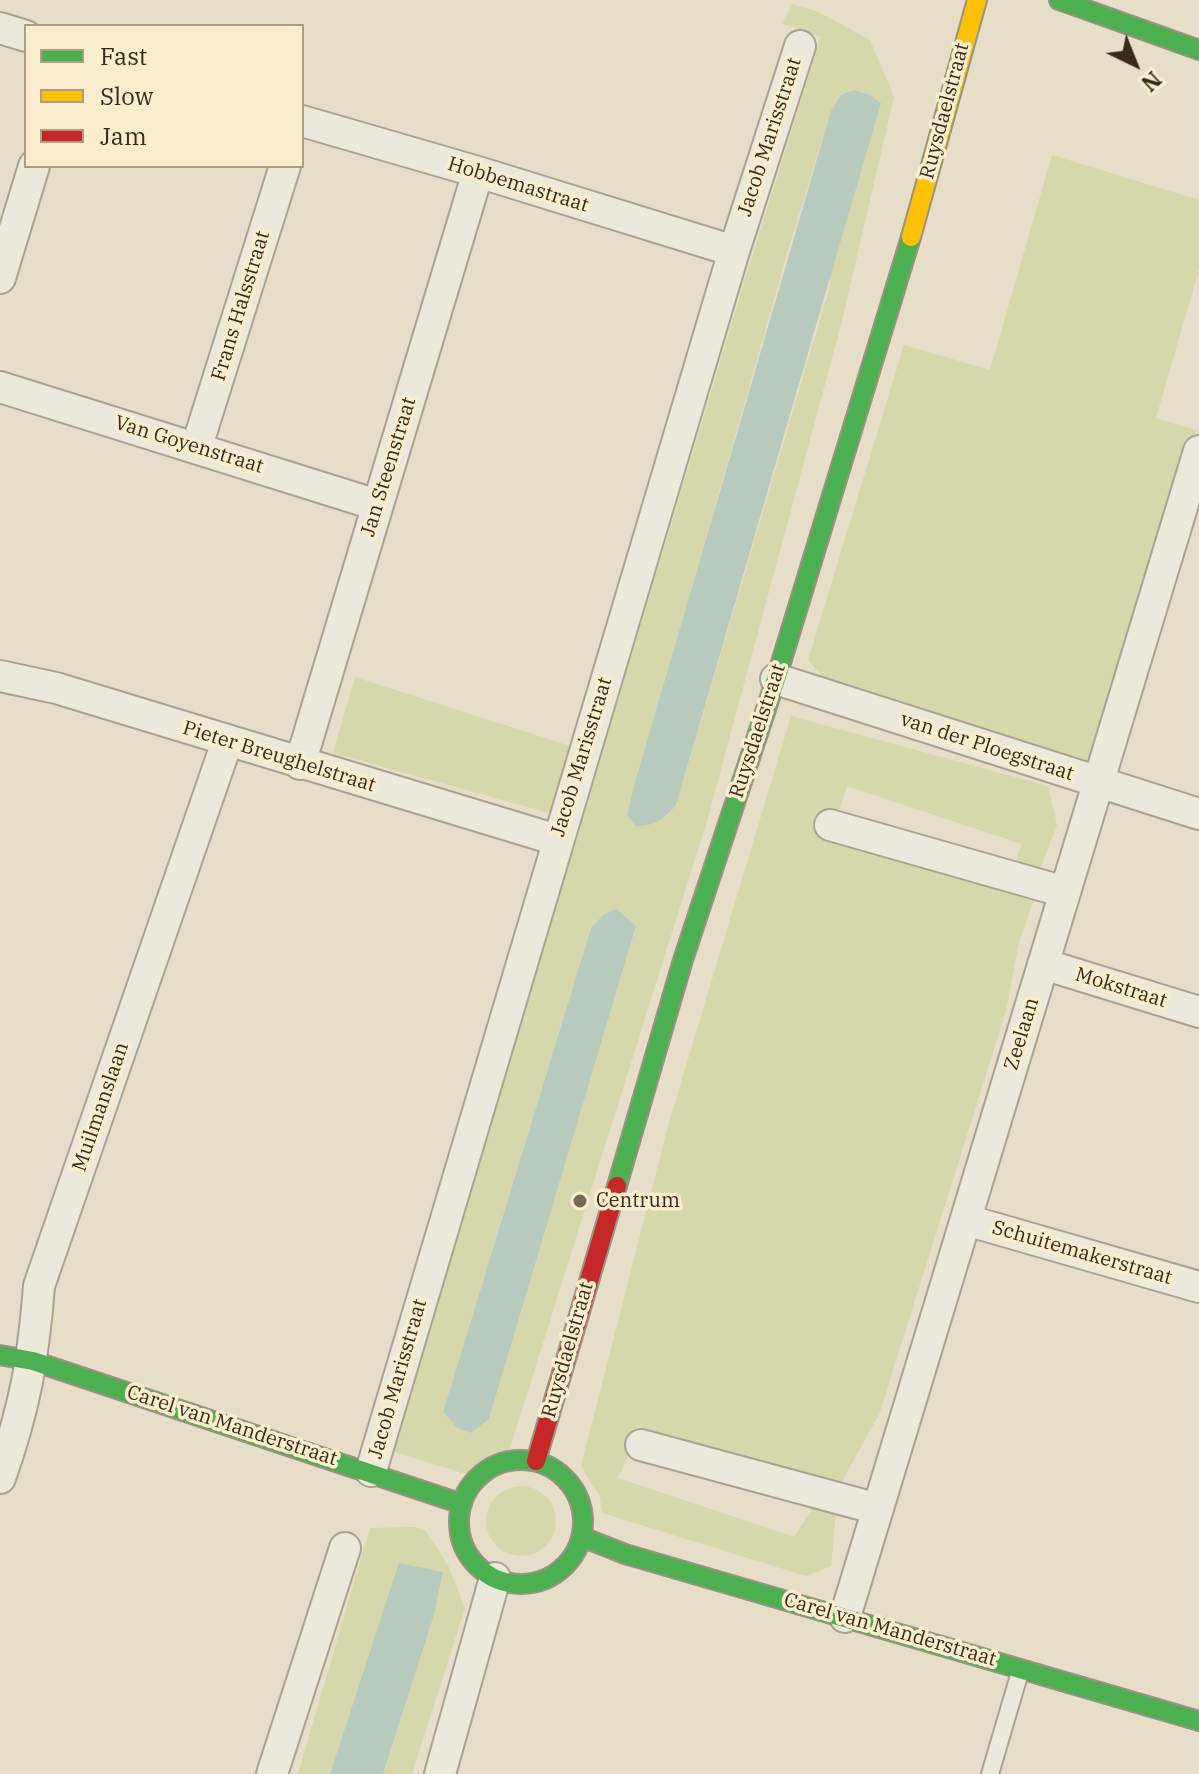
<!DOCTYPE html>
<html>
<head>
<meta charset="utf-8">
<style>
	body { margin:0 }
	#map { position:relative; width:1199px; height:1774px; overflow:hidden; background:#e6dec9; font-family:"IBM Plex Serif",serif }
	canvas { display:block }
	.legend { position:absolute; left:24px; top:24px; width:280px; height:144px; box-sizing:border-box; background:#f9edce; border:2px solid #ad9f86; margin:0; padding:10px 14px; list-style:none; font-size:24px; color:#3a2a1b }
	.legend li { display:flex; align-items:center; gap:16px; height:40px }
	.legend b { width:40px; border:2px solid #ad9f86 }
	.north { position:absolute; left:1095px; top:24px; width:80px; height:80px; -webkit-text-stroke:6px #f9edce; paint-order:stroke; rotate:137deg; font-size:22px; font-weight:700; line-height:32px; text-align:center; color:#3a2a1b }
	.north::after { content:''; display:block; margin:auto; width:28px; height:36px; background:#3a2a1b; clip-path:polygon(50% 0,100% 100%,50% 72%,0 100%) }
</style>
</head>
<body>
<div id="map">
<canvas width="1199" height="1774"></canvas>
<ul class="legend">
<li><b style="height:10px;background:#4caf50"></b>Fast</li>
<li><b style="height:10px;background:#ffc107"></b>Slow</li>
<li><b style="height:10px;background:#c62828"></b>Jam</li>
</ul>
<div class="north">N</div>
</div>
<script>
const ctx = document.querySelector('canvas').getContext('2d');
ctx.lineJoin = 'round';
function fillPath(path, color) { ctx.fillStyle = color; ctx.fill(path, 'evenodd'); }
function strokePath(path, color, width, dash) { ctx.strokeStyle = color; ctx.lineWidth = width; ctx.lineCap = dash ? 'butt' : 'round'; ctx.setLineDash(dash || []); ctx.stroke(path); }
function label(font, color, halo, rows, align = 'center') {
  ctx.font = font + ' "IBM Plex Serif",serif'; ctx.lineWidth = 7; ctx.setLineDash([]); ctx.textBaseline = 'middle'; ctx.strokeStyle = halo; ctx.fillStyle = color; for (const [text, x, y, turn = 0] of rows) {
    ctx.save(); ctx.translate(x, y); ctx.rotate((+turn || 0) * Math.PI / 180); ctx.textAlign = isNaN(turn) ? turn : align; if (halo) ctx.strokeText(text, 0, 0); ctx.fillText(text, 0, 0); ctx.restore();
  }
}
fillPath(new Path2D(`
	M792 4 819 12 870 40 894 97 841 325 707 821 510 1448 469 1475 392 1451 746 276 821 37 782 24ZM831 111 830 286 676 805 666 817 627 815 787 254ZM603 915 636 926 489 1419 471 1433 457 1428 443 1412 591 928Z
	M1052 155 1199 200V269L1156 418 1196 430 1099 756 1082 762 836 691 808 660 904 345 990 370Z
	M355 677 573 747 553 814 333 753Z
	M791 716 1048 786 1057 825 1038 874 1014 865 1022 844 847 786 830 838 1034 900 1019 942 1006 1011 879 1415 839 1486 639 1432 618 1478 794 1537 813 1508 836 1512 831 1566 806 1576 602 1513 600 1497 581 1466 668 1126Z
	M486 1521a35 35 0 1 1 70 0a35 35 0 1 1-70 0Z
	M414 1527 425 1530 448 1565 465 1608 412 1774H383L434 1615 443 1573 400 1563 330 1774H298L370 1528Z`), '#d6d7aa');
fillPath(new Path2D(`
	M854 90 870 95 881 103 676 805C665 819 654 826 636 826L627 815 636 779 831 111 841 95Z
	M616 909 636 926 489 1419 471 1433 457 1428 443 1412 591 928 603 915Z
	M399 1563 443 1572 434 1615 383 1774H330Z`), '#b6cbbe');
const lane = new Path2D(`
	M990 1774 1020 1672`);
const street = new Path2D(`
	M0 28 26 36
	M302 121 478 172 734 251
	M0 278 34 166
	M0 387 377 505
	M197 446 285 166
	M0 676 56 688 557 840
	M776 679 1199 814
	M300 764 478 172
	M830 825 1065 892
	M1043 964 1199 1012
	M966 1220 1199 1287
	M641 1445 878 1509
	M371 1471 734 251 800 46
	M0 1478C25 1407 33 1361 39 1286L227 742
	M845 1617 1199 451
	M272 1774 345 1548
	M440 1774 495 1578`);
const fast = new Path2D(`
	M1059 0 1199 50
	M617 1186 683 960 776 679 911 237
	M0 1355 33 1361 462 1504
	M459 1522a62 62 0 1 1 124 0a62 62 0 1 1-124 0Z
	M582 1537 625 1554 1199 1721`);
const slow = new Path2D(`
	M911 237 977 0`);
const jam = new Path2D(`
	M536 1461 617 1186`);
strokePath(lane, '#aba293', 20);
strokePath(street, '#aba293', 34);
strokePath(fast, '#9a9283', 22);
strokePath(slow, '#9a9283', 22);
strokePath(jam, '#9a9283', 22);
strokePath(lane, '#ede8dc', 16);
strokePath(street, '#ede8dc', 30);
strokePath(fast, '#4caf50', 18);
strokePath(slow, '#ffc107', 18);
strokePath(jam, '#c62828', 18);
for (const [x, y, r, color] of [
	[580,1201,8,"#766958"]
]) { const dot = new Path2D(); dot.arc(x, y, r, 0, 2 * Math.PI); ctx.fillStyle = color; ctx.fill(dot); strokePath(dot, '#f9edce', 3); }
label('20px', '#3a2a1b', '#f9edce', [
	["Ruysdaelstraat",945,111,-75],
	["Jacob Marisstraat",770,137,-72],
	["Hobbemastraat",518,185,17],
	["Frans Halsstraat",241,306,-73],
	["Van Goyenstraat",189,445,17],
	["Jan Steenstraat",389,467,-73],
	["Ruysdaelstraat",758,731,-72],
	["van der Ploegstraat",987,747,18],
	["Pieter Breughelstraat",279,757,17],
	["Jacob Marisstraat",582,757,-73],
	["Mokstraat",1121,988,17],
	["Zeelaan",1022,1034,-73],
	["Muilmanslaan",101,1107,-71],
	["Schuitemakerstraat",1082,1253,16],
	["Ruysdaelstraat",568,1350,-74],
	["Jacob Marisstraat",398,1379,-74],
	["Carel van Manderstraat",232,1426,18],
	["Carel van Manderstraat",890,1630,16]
]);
label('20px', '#3a2a1b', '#f9edce', [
	["Centrum",596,1201]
], 'left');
</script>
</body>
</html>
